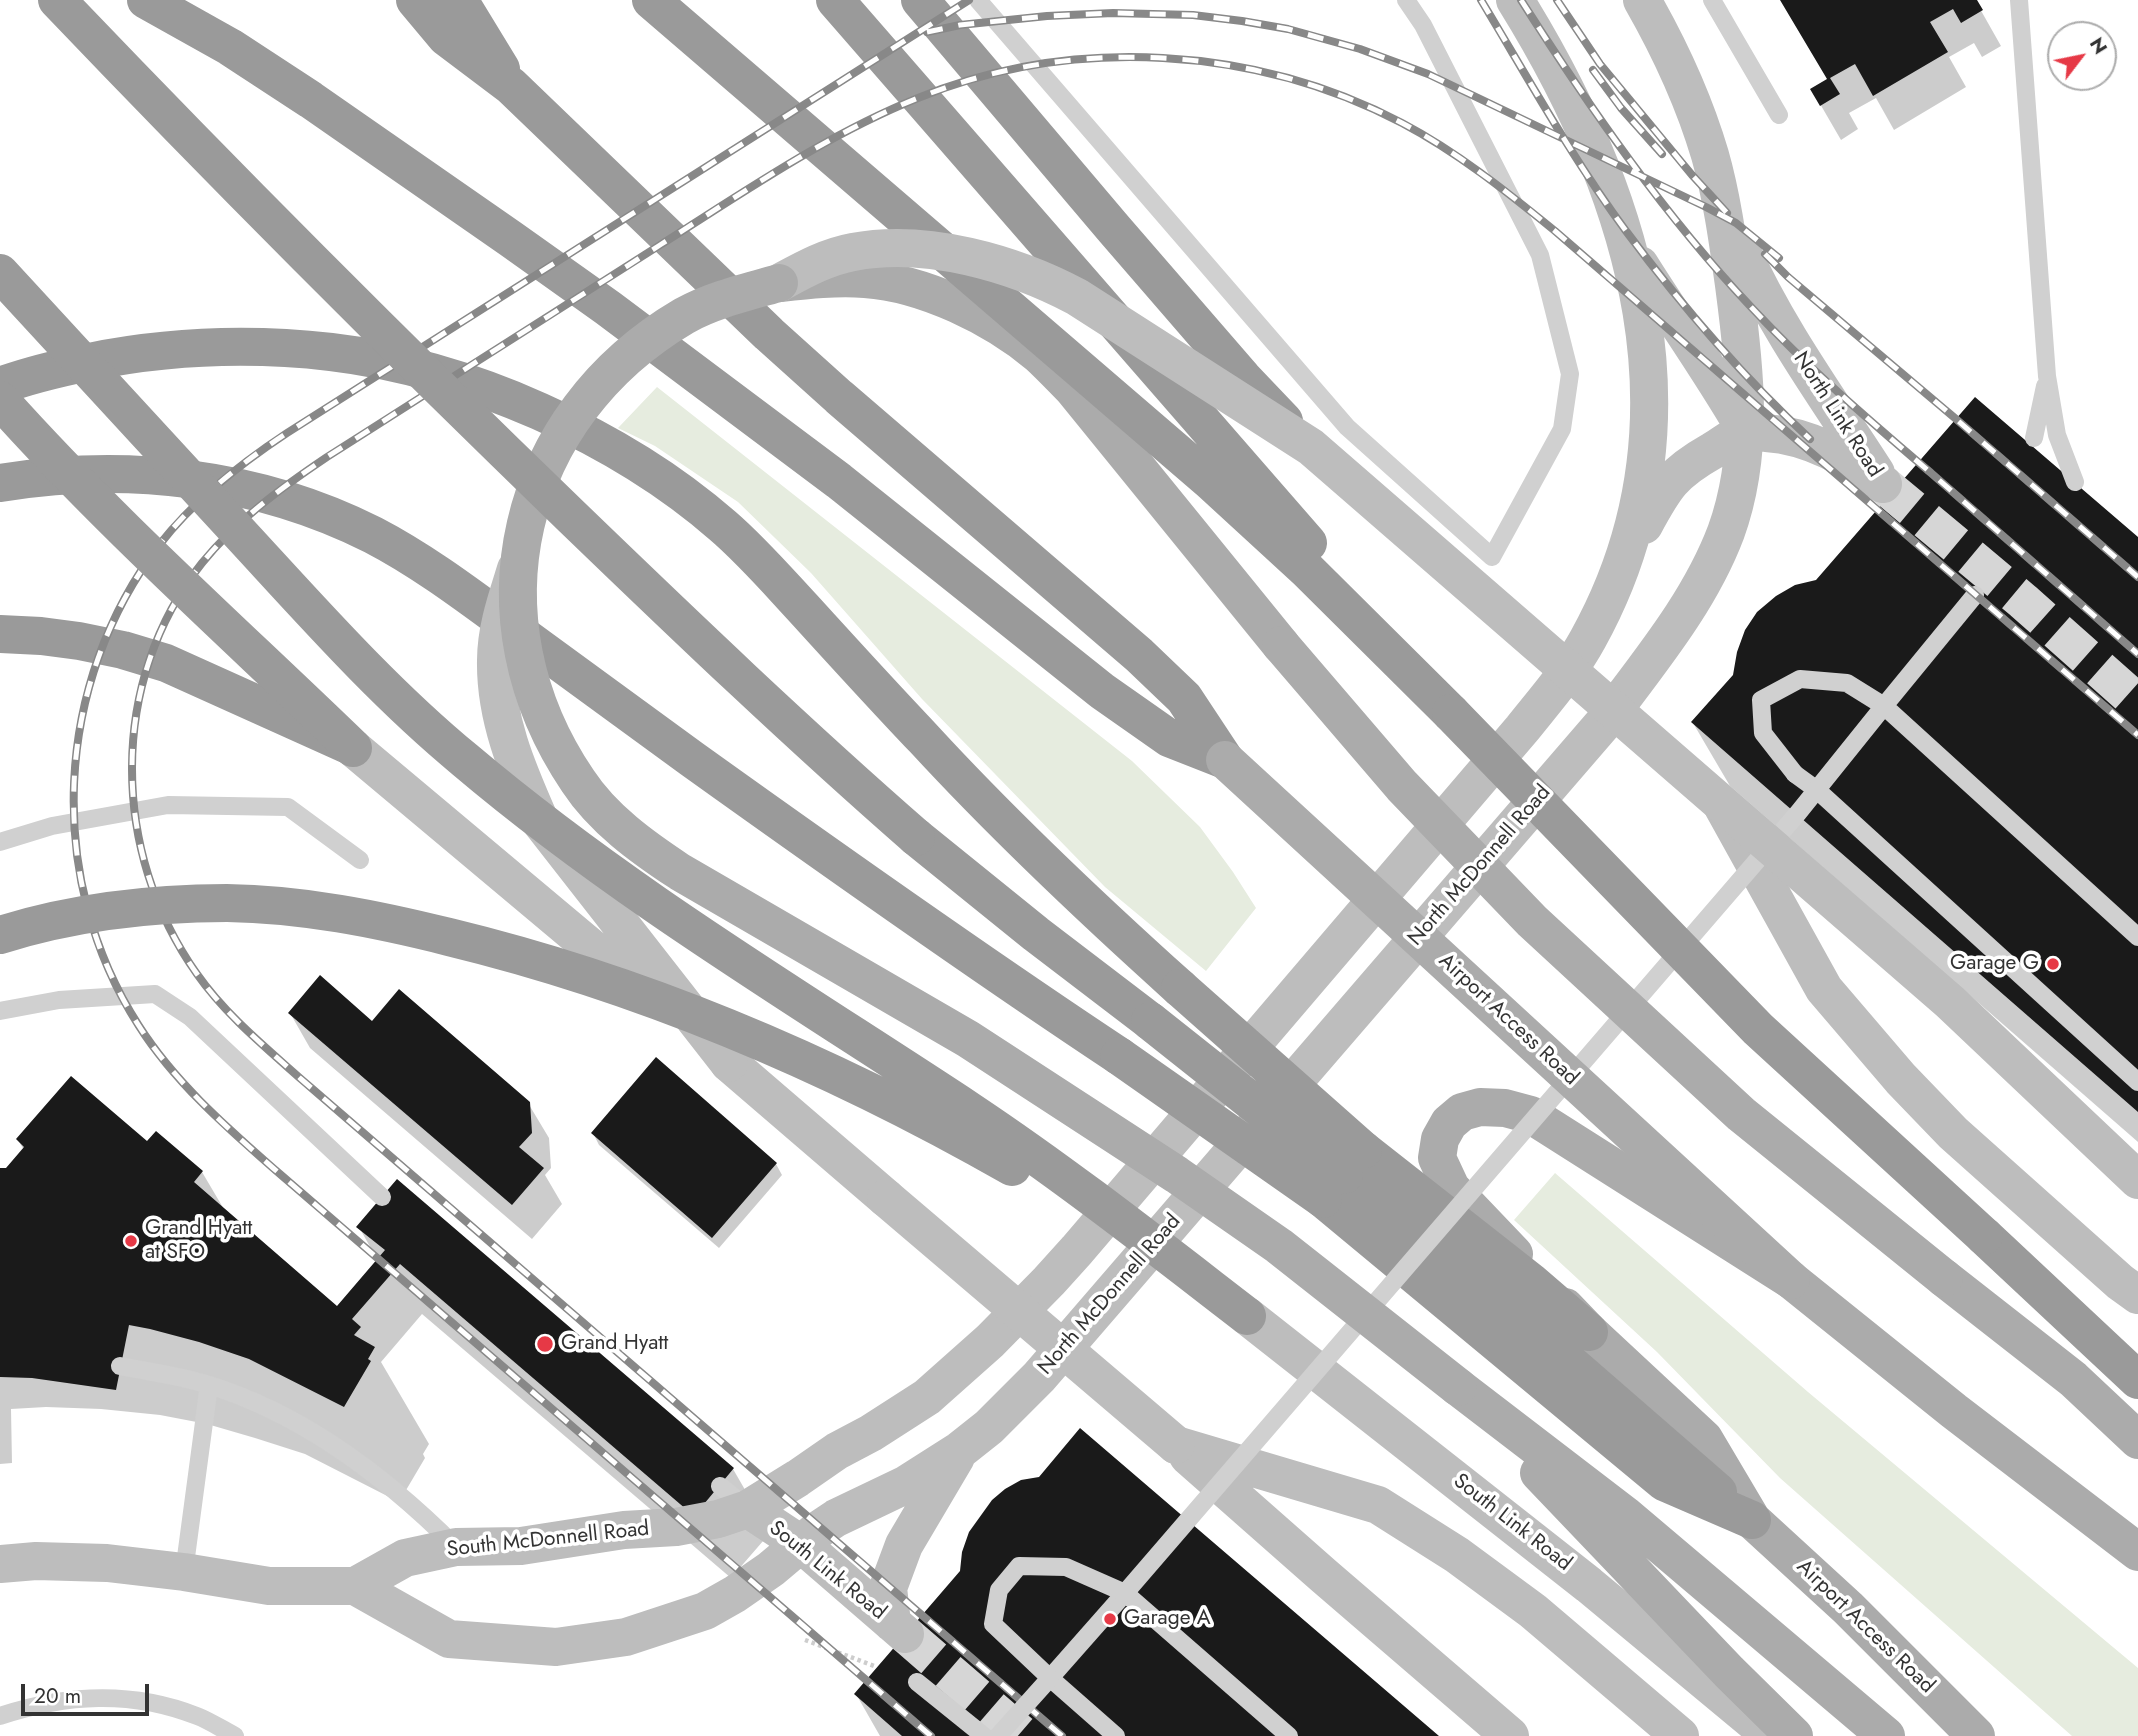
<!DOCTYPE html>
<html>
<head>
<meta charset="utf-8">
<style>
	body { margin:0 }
	#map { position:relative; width:2138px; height:1736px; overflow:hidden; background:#fff; font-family:Jost,sans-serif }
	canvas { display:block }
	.north { position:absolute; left:2047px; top:21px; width:70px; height:70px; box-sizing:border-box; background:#fff; border:2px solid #adadad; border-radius:50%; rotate:58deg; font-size:19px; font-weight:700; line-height:28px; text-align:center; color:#333 }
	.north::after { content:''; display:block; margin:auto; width:24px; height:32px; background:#e63946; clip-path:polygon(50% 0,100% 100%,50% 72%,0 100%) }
	.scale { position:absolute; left:21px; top:1684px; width:128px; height:32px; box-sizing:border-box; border:4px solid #333; border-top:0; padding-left:9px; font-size:21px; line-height:24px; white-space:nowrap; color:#333; -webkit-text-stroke:5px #fff; paint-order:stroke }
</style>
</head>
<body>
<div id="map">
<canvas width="2138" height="1736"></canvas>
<div class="north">N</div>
<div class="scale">20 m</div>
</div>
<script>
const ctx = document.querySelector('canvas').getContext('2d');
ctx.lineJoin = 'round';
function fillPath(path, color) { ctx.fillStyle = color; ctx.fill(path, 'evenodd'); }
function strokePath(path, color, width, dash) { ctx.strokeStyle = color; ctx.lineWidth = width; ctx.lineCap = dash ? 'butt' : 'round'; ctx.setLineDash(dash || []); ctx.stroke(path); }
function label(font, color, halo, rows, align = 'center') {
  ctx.font = font + ' Jost,sans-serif'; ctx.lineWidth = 7; ctx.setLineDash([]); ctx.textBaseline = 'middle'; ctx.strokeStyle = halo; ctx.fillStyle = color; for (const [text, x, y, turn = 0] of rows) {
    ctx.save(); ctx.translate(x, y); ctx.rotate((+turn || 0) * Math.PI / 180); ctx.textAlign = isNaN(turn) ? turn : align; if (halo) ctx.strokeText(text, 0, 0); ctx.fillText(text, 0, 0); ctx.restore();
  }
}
fillPath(new Path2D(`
	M657 387 1132 761 1200 827 1233 872 1256 908 1206 971 1105 887 922 699 811 573 738 502 655 446 618 428Z
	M1555 1173 1808 1392 2138 1668V1736H2072L1780 1478 1657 1352 1514 1220Z`), '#e6ecdf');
fillPath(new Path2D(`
	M1782 0H1975L2001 46 1982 57 1974 43 1949 57 1966 87 1894 130 1876 98 1849 113 1858 129 1841 140 1812 90 1829 80Z
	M2138 539V1142L1730 786 1693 723Z
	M290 1013 372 1023 528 1103 549 1138 551 1168 545 1175 562 1204 532 1239 310 1048Z
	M593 1133 776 1164 782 1175 719 1248 599 1145Z
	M18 1140 147 1143 202 1172 225 1211 338 1309 378 1261 359 1227 397 1181 733 1469 770 1533 731 1578 422 1314 381 1362 429 1444 423 1454 425 1458 399 1502 305 1454 255 1438 207 1424 160 1415 101 1409 46 1407 11 1409 12 1463 0 1464V1170H7L24 1150Z
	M856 1694 1436 1736H880Z`), '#0003');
fillPath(new Path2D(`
	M1780 0H1977L1983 10 1961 23 1953 9 1930 22 1948 52 1873 96 1855 64 1830 78 1840 94 1820 106 1810 89 1827 79Z
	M1975 397 2138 537V1112L1691 722 1733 675 1737 652 1745 630 1757 612 1776 596 1795 585 1816 580Z
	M320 975 372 1021 399 989 530 1102 532 1133 519 1147 544 1168 512 1205 288 1013Z
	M656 1057 777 1163 712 1238 591 1133Z
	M71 1076 147 1141 156 1131 203 1171 194 1182 337 1306 385 1250 356 1227 397 1179 734 1468 694 1516 400 1264 352 1319 361 1327 354 1335 375 1347 368 1359 371 1361 344 1407 249 1359 199 1342 150 1329 129 1325 116 1390 32 1378 0 1377V1168H6L24 1147 16 1139Z
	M1080 1428 1439 1736H902L854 1694 960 1571 962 1552 969 1532 992 1500 1005 1489 1021 1480 1039 1477Z`), '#1a1a1a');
strokePath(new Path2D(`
	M1883 484 2023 601 2138 703
	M905 1634 1023 1736`), '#d6d6d6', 38, [38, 19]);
strokePath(new Path2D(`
	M805 1640 877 1667`), '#cdcdcd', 4.5, [3.5, 3.5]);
strokePath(new Path2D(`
	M978 0 1347 427 1492 557 1562 429 1570 374 1540 255 1423 25 1406 0
	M1712 0 1779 115
	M2019 0 2047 376 2057 435 2075 482
	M2034 438 2045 386
	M1975 595 1884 706 2138 937
	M1795 774 1817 790 2138 1082
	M0 842 52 826 168 805 288 807 360 860
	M0 1011 59 1000 155 994 190 1017 382 1197
	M120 1366C150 1372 181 1376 209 1385 303 1414 388 1479 456 1547
	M720 1486 748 1509
	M184 1572 209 1385
	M917 1682 984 1736
	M0 1716C66 1694 131 1690 197 1716 210 1721 222 1729 235 1736
	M1116 1736 1050 1678 1125 1593 1289 1736`), '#d0d0d0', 18);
strokePath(new Path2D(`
	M1741 249C1777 329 1829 400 1876 473
	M1640 265C1674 319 1711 371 1743 426
	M1644 525C1665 486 1673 473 1712 451 1722 445 1733 436 1744 432 1750 430 1759 432 1766 433 1811 436 1847 458 1883 484
	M1723 807 1824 989 1901 1079 1953 1133 2120 1282 2138 1295
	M729 1063 886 1198
	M1247 1316 1589 1585 1771 1736
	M1176 1445 1378 1505 1457 1555 1533 1611 1680 1736
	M1188 1456 1323 1575 1510 1736
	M748 1509 801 1544 905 1634
	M0 1564 36 1561 107 1563 184 1572 269 1586H355L405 1558 456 1547 521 1546 624 1530 676 1527 718 1519 748 1509 798 1478 837 1451 871 1433 927 1397 990 1341 1049 1281 1077 1250 1522 729C1545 700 1570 672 1588 639 1707 424 1636 195 1515 0
	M355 1586 449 1639 556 1647 626 1637 705 1611 735 1594 771 1569 815 1532 836 1518 905 1485 960 1450 989 1427 1039 1377 1607 719C1651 660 1700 601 1726 532 1755 452 1745 368 1734 285 1728 242 1722 197 1710 155 1694 101 1670 49 1642 0
	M892 1623 888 1588 904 1545 956 1457`), '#bdbdbd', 38);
strokePath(new Path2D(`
	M780 283C808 280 836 277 865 279 924 283 994 317 1039 355 1051 366 1062 378 1073 389L1281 645
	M1514 1254 1451 1188 1437 1158 1440 1139 1449 1123 1462 1112 1480 1107 1505 1108 1531 1115 1791 1280 1954 1411 2138 1552
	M1944 1278 2073 1379 2138 1440
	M1565 1307 1589 1332 1704 1439 1752 1520 1848 1608 1976 1736
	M1458 1387 1625 1515 1886 1736
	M1539 1473 1729 1672 1794 1736`), '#ababab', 38);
strokePath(new Path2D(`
	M146 0 230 47 311 100 511 239 608 308 839 481 1102 691 1169 738 1225 760
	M415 0 446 37 511 86 769 334 839 397 1139 655 1184 698 1225 760
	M459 0 501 69
	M651 0 1209 480 1307 570 1451 713
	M835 0 1308 543
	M920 0 1114 229 1243 378 1284 421
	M0 386C29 375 60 368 89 362 168 346 251 343 331 352 467 368 620 436 723 526 752 551 777 580 803 608 843 652 883 696 924 739 1005 827 1091 908 1180 988
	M0 483C126 462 258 477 373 535 423 561 469 596 514 629 573 672 633 716 692 759 833 860 974 960 1119 1056
	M0 634 41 636 79 641 123 650 166 663 348 745
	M916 837 1036 934 1150 1021
	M1363 1150 1531 1282 1589 1332
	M1344 1175 1465 1272 1718 1492
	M1323 1199 1664 1482 1752 1520
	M1984 1236 2138 1380`), '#9a9a9a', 38);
const rail = new Path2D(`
	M1481 0C1528 78 1572 158 1626 231 1681 305 1742 376 1810 439
	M1521 0C1590 108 1664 215 1752 308 1808 368 1869 420 1931 473 2000 533 2069 594 2138 654
	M1557 0 1600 64 1692 175 1727 213
	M927 32 960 25 1047 16 1113 13 1193 15 1242 21 1288 29 1360 49 1428 74 1706 207 1736 223 1779 258
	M1593 70 1621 108 1662 154
	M1765 254 1788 277 1956 419 2138 577
	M931 1736 273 1168C224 1125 174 1081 139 1026 44 879 54 682 160 544 195 499 240 464 287 433L969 0
	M1062 1736 301 1079C264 1046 225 1014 197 974 111 853 108 681 202 563 237 520 281 488 327 457 438 386 549 316 660 245 744 192 826 135 918 98 1072 35 1256 46 1402 123 1457 152 1506 191 1555 231L2138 735`);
strokePath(rail, '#888', 8);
strokePath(rail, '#fff', 5, [16]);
strokePath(new Path2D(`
	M998 1736 1050 1678 993 1624 999 1590 1019 1566 1066 1567 1125 1593 1798 813 1884 706 1847 683 1800 679 1761 700 1763 733 1795 774`), '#d0d0d0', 18);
strokePath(new Path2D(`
	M779 283C803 270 826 257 853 252 926 238 1013 263 1077 297L1311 447 1950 1002 2138 1180
	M516 569C507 598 496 629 496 660 495 718 517 769 540 821L729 1063
	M353 748 650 997
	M886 1198 1176 1445`), '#bdbdbd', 38);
strokePath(new Path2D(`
	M779 283C747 292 713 300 684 316 514 416 467 618 578 781 603 819 642 847 680 872L968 1039 1177 1175 1279 1246 1458 1387
	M1281 645 1402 786 1532 921 1741 1114 1944 1278
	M1225 760 1791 1280`), '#ababab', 38);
strokePath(new Path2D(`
	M57 0C225 176 397 348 572 517 685 626 798 734 916 837
	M0 273C82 362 163 451 245 539 315 615 385 694 465 760 622 893 799 998 970 1111 1066 1175 1156 1246 1247 1316
	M0 400C110 523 234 633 353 748
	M1451 713 1758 1029 1984 1236
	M0 935C74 912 150 903 227 903 302 904 377 919 449 937 647 985 835 1066 1012 1167
	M1180 988 1363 1150
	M1150 1021 1344 1175
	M1119 1056 1323 1199`), '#9a9a9a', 38);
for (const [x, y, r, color] of [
	[2053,964,7,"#e63946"],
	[131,1241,7,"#e63946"],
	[545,1344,9,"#e63946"],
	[1110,1619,7,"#e63946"]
]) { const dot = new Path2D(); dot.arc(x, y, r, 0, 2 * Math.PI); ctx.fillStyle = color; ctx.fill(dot); strokePath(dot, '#fff', 2.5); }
label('21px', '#333', '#fff', [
	["North Link Road",1837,415,57],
	["North McDonnell Road",1480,866,-49],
	["Airport Access Road",1508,1020,43],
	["North McDonnell Road",1110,1295,-49],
	["South Link Road",1512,1523,38],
	["South McDonnell Road",548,1540,-6],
	["South Link Road",827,1571,39],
	["Airport Access Road",1865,1627,44]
]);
label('21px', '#333', '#fff', [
	["Garage G",2039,964,"right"],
	["Grand Hyatt",145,1229],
	["at SFO",145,1253],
	["Grand Hyatt",561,1344],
	["Garage A",1124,1619]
], 'left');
</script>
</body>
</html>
